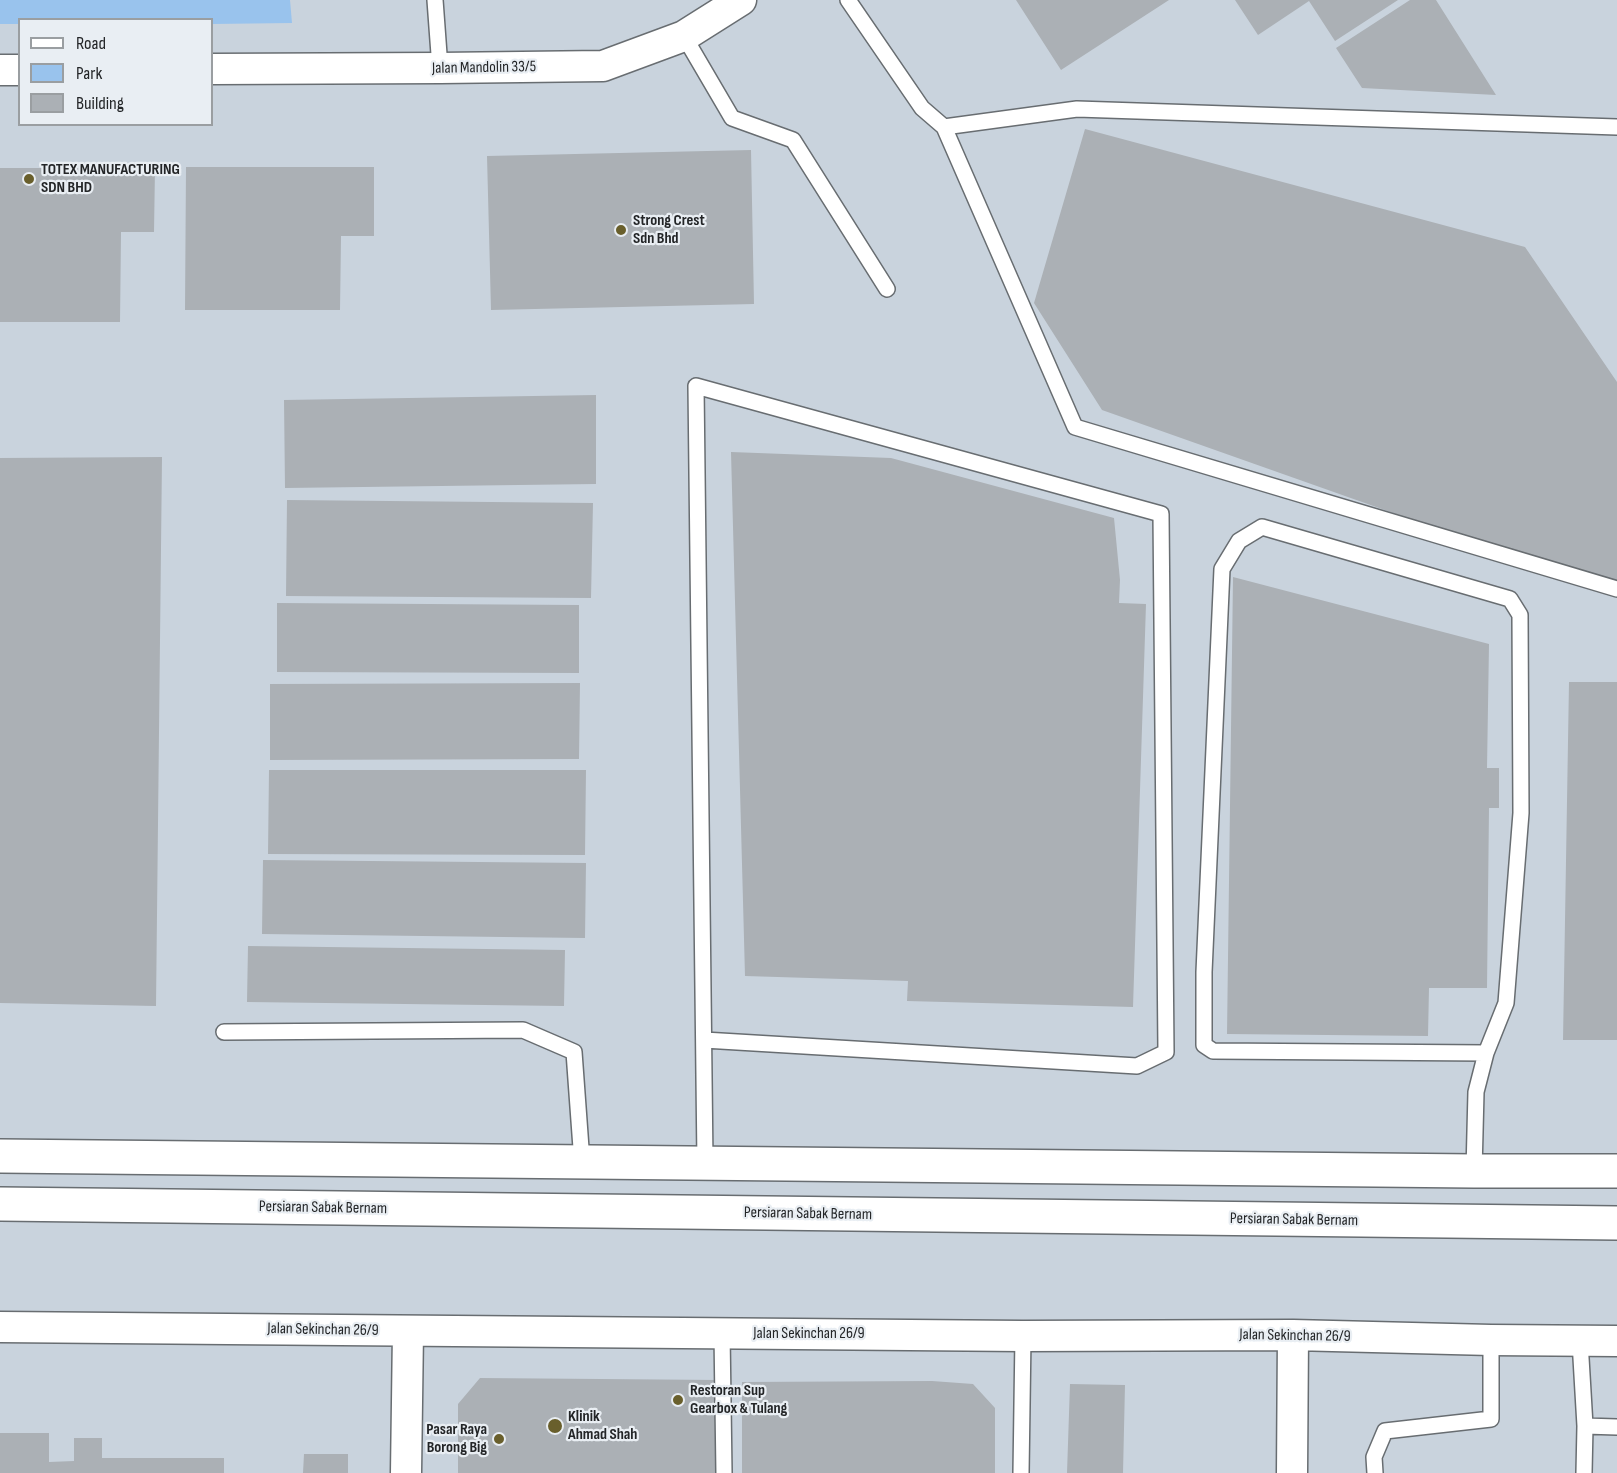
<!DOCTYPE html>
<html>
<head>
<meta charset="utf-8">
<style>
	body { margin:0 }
	#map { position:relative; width:1617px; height:1473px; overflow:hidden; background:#dbe0e6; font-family:"Sofia Sans Condensed",sans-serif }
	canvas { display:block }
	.legend { position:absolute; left:18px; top:18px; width:195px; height:108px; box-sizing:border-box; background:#e9eef3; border:2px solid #9a9ea1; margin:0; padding:8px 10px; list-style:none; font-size:18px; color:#232527 }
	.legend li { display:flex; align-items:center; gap:12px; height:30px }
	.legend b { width:30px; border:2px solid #9a9ea1 }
</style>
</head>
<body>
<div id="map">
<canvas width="1617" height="1473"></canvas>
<ul class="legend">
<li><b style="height:8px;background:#fff"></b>Road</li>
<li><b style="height:16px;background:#99c3ed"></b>Park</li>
<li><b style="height:16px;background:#abb0b5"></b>Building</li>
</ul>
</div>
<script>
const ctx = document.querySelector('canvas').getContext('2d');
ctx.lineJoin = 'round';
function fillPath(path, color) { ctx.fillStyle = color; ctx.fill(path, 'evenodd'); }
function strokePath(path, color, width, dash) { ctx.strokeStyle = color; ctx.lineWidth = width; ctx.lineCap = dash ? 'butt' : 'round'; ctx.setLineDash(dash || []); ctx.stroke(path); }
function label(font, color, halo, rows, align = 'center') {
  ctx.font = font + ' "Sofia Sans Condensed",sans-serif'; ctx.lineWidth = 4.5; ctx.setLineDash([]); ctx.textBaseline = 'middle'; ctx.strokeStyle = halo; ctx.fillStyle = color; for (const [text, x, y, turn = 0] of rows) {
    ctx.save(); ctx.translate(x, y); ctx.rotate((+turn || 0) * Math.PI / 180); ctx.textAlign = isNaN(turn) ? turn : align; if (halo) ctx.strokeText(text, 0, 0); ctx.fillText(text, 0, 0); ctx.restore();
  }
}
fillPath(new Path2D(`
	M0 0H1617V1473H0ZM20 20H212V124H20Z`), '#c9d3dd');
fillPath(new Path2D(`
	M0 0H290L292 23 212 24V20H20L19 24H0Z`), '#99c3ed');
fillPath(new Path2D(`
	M1016 0H1169L1061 70Z
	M1235 0H1398L1335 41 1309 1 1258 35Z
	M1410 0H1436L1496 95 1362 88 1336 48Z
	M1085 129 1525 247 1617 382V581L1444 531 1102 410 1034 303Z
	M751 150 754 304 491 310 487 156Z
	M186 167H374V236H341L340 310H185Z
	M0 168H155L154 232H121L120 322H0Z
	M596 395V484L285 488 284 400Z
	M731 452 891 458 1114 518 1120 580 1119 603 1146 604 1133 1007 907 1001 908 981 745 976Z
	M162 457 156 1006 0 1003V458Z
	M287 500 593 503 591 598 286 596Z
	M1233 577 1489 644 1487 768H1499V808H1489L1487 988H1429L1428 1036 1227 1034Z
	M277 603 579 605V673L277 672Z
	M1569 682H1617V1040H1563Z
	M580 683 579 759 270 760V684Z
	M269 770H586L585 855 268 854Z
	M263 860 586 863 585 938 262 934Z
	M248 946 565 950 564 1006 247 1002Z
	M480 1378 719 1380 718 1473H458V1404Z
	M932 1381 973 1384 995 1408V1473H742V1382Z
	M1070 1384 1125 1385 1123 1473H1067Z
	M0 1433H49V1462L74 1461V1438H102V1458H224V1473H0Z
	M304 1454H348V1473H303Z`), '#abb0b5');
const lane = new Path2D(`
	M435 0 440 68
	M848 0 922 108 944 127 1077 109 1617 127
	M684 36 732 118 793 140 887 289
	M944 127 1075 427 1617 589
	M224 1032 523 1030 574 1052 582 1162
	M704 1040 1137 1066 1166 1052 1161 514 696 386 705 1163
	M1474 1171 1476 1092 1486 1053 1506 1003 1521 813 1520 615 1510 599 1262 527 1239 541 1222 569 1204 972V1045L1213 1051 1486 1053
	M722 1333 724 1473
	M1580 1341 1585 1426 1584 1473
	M1585 1426 1617 1427
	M1021 1473 1023 1336
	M1375 1473 1374 1457 1385 1431 1491 1419V1340`);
const street = new Path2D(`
	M212 69 440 68 603 66 684 36 741 0
	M0 70H20
	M0 1327 1023 1336 1293 1335 1491 1340 1617 1341
	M406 1473 408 1331
	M1292 1473 1293 1335`);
const secondary = new Path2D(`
	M0 1156 1474 1171H1617
	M0 1204 1617 1223`);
strokePath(lane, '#686d71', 18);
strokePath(street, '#686d71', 33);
strokePath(secondary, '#686d71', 36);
strokePath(lane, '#fff', 15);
strokePath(street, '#fff', 30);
strokePath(secondary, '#fff', 33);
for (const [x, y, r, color] of [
	[29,179,6,"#695f2c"],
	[621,230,6,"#695f2c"],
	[678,1400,6,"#695f2c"],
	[555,1426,8,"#695f2c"],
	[499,1439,6,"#695f2c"]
]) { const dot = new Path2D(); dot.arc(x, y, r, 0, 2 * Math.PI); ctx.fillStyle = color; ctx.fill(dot); strokePath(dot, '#e9eef3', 2); }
label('16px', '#232527', '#e9eef3', [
	["Jalan Mandolin 33/5",484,68,-1],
	["Persiaran Sabak Bernam",323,1208,1],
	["Persiaran Sabak Bernam",808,1214,1],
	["Persiaran Sabak Bernam",1294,1220,1],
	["Jalan Sekinchan 26/9",323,1330,1],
	["Jalan Sekinchan 26/9",809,1334],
	["Jalan Sekinchan 26/9",1295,1336,1]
]);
label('bold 16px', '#232527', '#e9eef3', [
	["TOTEX MANUFACTURING",41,170],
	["SDN BHD",41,188],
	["Strong Crest",633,221],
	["Sdn Bhd",633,239],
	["Restoran Sup",690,1391],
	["Gearbox & Tulang",690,1409],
	["Klinik",568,1417],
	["Ahmad Shah",568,1435],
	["Pasar Raya",487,1430,"right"],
	["Borong Big",487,1448,"right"]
], 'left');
</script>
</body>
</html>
